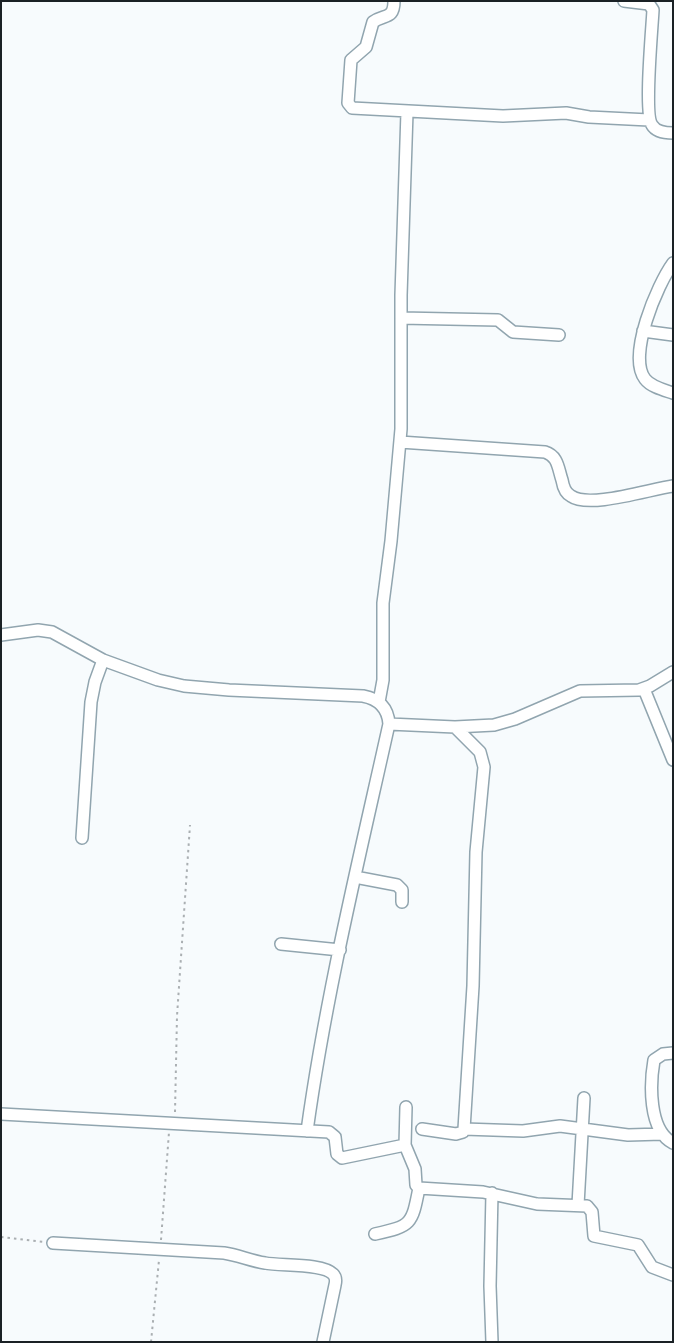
<!DOCTYPE html>
<html>
<head>
<meta charset="utf-8">
<style>
	body { margin:0 }
	#map { position:relative; width:674px; height:1343px; overflow:hidden; background:#f7fbfd; font-family:Karla,sans-serif }
	canvas { display:block }
	.frame { position:absolute; inset:0; border:2px solid #1a2125; pointer-events:none }
</style>
</head>
<body>
<div id="map">
<canvas width="674" height="1343"></canvas>
<div class="frame"></div>
</div>
<script>
const ctx = document.querySelector('canvas').getContext('2d');
ctx.lineJoin = 'round';
function strokePath(path, color, width, dash) { ctx.strokeStyle = color; ctx.lineWidth = width; ctx.lineCap = dash ? 'butt' : 'round'; ctx.setLineDash(dash || []); ctx.stroke(path); }
const minor = new Path2D(`
	M394 1C394 20 384 14 373 22L366 47 351 60 348 103 352 108 503 116 566 113 589 117 649 120
	M624 1 649 4 653 10C652 29 644 114 652 125 656 132 666 133 673 133
	M673 263C657 285 627 356 645 379 651 387 664 390 673 393
	M401 318 498 320 513 332 559 335
	M643 331 673 335
	M400 442 545 452C558 456 558 468 562 480 563 486 565 493 571 496 589 509 650 489 673 486
	M1 635 38 630 52 632 103 660 158 680 184 686 229 690 363 696C379 699 388 708 389 724 359 859 326 994 307 1131
	M644 689 673 760
	M379 702 383 680V603L391 541 401 429V295L407 112
	M389 724 455 727 494 725 515 719 580 691 639 690 650 686 673 672
	M82 838 91 702 95 682 103 660
	M355 877 397 885 402 890V902
	M281 944 340 950
	M673 1053 663 1054 654 1060C650 1083 648 1130 673 1143
	M406 1107 405 1145 415 1169 416 1185 419 1188 483 1192 537 1204 587 1206 592 1212 594 1236 638 1245 652 1267 673 1275
	M1 1114 329 1132 335 1137 337 1154 342 1158 405 1145
	M422 1129 456 1134 463 1132 464 1129 473 986 476 852 484 767 480 752 455 727
	M464 1129 523 1131 560 1126 628 1135 662 1134
	M492 1193 490 1286 492 1342
	M578 1205 584 1098
	M375 1234C412 1226 412 1224 419 1188
	M53 1243 224 1253C238 1255 251 1261 265 1263 280 1266 323 1263 333 1274 336 1277 336 1281 335 1285L323 1342`);
strokePath(minor, '#91a5af', 14);
strokePath(new Path2D(`
	M175 1112 177 1016 190 825
	M1 1237 44 1242
	M161 1240 169 1132
	M151 1342 159 1260`), '#aaafb2', 2, [2.5, 4]);
strokePath(minor, '#fff', 11);
</script>
</body>
</html>
